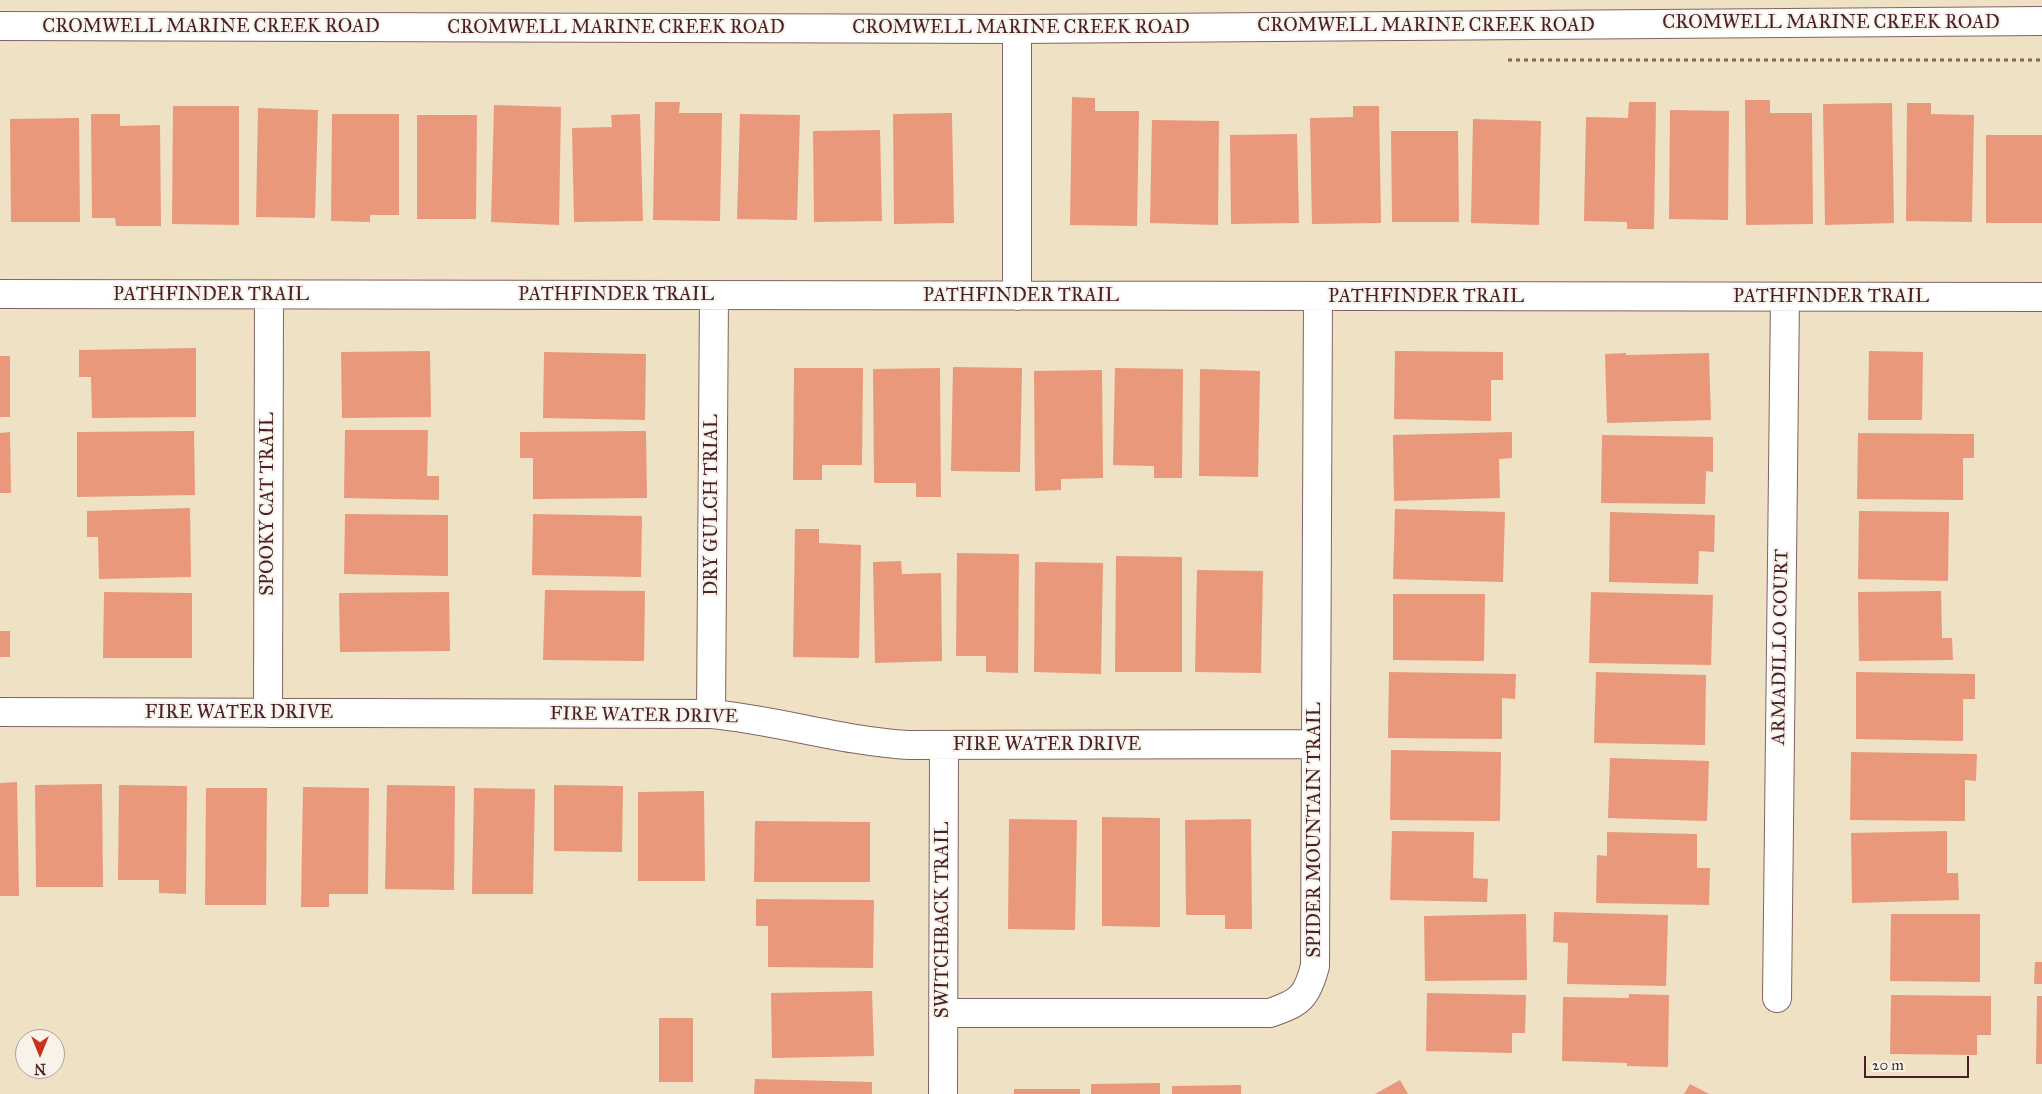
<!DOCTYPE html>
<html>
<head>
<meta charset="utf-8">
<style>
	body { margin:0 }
	#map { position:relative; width:2042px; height:1094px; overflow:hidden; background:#efe1c4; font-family:"IM FELL Great Primer",serif }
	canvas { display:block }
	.north { position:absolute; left:15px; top:1029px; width:50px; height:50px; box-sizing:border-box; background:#f7f3e8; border:1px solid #b29e9c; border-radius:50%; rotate:180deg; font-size:14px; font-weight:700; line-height:20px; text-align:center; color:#4a1f2b }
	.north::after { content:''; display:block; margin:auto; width:18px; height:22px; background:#c8321e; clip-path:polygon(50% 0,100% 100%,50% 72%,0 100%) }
	.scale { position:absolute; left:1864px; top:1056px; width:105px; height:22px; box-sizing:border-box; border:2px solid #4a1f2b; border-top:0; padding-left:6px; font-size:15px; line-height:18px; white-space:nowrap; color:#4a1f2b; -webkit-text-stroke:4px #f7f3e8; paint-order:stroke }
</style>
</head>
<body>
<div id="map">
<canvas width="2042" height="1094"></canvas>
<div class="north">N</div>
<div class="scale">20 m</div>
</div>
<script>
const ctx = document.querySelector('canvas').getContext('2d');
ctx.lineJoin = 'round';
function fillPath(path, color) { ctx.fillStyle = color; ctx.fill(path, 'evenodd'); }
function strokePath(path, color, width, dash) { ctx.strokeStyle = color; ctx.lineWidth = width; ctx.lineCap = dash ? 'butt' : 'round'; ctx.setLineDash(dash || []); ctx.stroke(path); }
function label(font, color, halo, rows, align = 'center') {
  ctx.font = font + ' "IM FELL Great Primer",serif'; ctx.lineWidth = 4; ctx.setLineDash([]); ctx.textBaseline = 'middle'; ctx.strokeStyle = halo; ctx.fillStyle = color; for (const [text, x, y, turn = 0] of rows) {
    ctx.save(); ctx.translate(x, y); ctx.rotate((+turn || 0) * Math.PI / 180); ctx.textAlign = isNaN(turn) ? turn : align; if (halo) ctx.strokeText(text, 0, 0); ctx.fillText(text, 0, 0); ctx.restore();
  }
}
fillPath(new Path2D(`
	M1072 97 1095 98V111H1139L1137 226 1070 225Z
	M1745 100H1770V113H1812L1813 224 1746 225Z
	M655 102H680L679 113H722L720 221 653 220Z
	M1629 102H1656L1654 229H1627V222L1584 221 1586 117 1628 118Z
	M1892 103 1894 223 1825 225 1823 104Z
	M1907 103H1931V114L1974 115 1972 222 1906 221Z
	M494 105 561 107 559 225 491 222Z
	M173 106H239V225L172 224Z
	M1353 106H1379L1381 223 1312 224 1310 118 1353 117Z
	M258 108 318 110 315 218 256 217Z
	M1670 110 1729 111 1728 220 1669 219Z
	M952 113 954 223 894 224 893 114Z
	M91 114H120V126L160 125 161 226H116L115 218H92Z
	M332 114H399V215H370V222L331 221Z
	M640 114 643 221 574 222 572 128 612 127 611 115Z
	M740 114 800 115 797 220 737 219Z
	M417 115H477L476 219H417Z
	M79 118 80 222H11L10 119Z
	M1473 119 1541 121 1539 225 1471 223Z
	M1152 120 1219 121 1218 225 1150 223Z
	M880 130 882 221 814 222 813 131Z
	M1391 131H1458L1459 222H1392Z
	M1297 134 1299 223 1231 224 1230 135Z
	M1986 135H2042V223H1986Z
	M196 348V417L92 418 91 377H79V350Z
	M430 351 431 417 342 418 341 352Z
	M1395 351 1503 352V380H1491V421L1394 419Z
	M1869 351 1923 352 1922 420H1868Z
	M544 352 646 354 645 420 543 418Z
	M1626 353V355L1709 353 1711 420 1607 423 1605 354Z
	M0 356H10V417H0Z
	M953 367 1022 368 1020 472 951 471Z
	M794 368H863L862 465H822V480H793Z
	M940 368 941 497H916V483H874L873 369Z
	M1115 368 1183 369 1182 478H1154V466L1113 465Z
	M1200 369 1260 371 1258 477 1199 476Z
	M1102 370 1103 478 1061 479V490L1035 491 1034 371Z
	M345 430H428L427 476H439V500L344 498Z
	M194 431 195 495 77 497V432Z
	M646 431 647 498 533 499V458H520V432Z
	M10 432 11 493H0V433Z
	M1512 432V458L1499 459 1500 498 1394 501 1393 435Z
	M1858 433 1974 434V458H1963V500L1857 499Z
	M1602 435 1713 437V472L1706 471 1705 504 1601 503Z
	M190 508 191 577 99 579 98 537H87V511Z
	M1395 509 1505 512 1503 582 1393 579Z
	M1859 511 1949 512 1948 581 1858 579Z
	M1610 512 1715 515 1714 552 1699 551 1698 584 1609 582Z
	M345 514 448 515V576L344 574Z
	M533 514 642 516 641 577 532 575Z
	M795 529H819V543L861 545 859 658 793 657Z
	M957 553 1019 554 1018 673 986 672V656H956Z
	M1116 556 1182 557V672H1115Z
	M901 561 902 574 941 573 942 661 875 663 873 562Z
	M1035 562 1103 563 1101 674 1034 672Z
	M1197 570 1263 571 1261 673 1195 672Z
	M545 590 645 591 644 661 543 660Z
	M1941 591 1942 638H1952L1953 660 1859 661 1858 592Z
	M104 592 192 593V658H103Z
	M449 592 450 651 340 652 339 593Z
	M1591 592 1713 595 1711 665 1589 663Z
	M1393 594H1485L1484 661 1393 660Z
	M0 631H10V657H0Z
	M1389 672 1516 674 1515 699 1502 698V739L1388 738Z
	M1596 672 1706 675 1705 745 1594 743Z
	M1856 672 1975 674V699H1963V741L1856 739Z
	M1391 750 1501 752 1500 821 1390 820Z
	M1851 752 1977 754 1976 781 1965 780V821L1850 820Z
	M1610 758 1709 761 1707 821 1608 818Z
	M17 782 19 896H0V783Z
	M102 784 103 887H36L35 785Z
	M119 785 187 786 186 894 159 893V880H118Z
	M387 785 455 786 454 890 385 889Z
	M554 785 623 786 622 852 554 851Z
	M303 787 369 788 368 894H329V907H301Z
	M206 788H267L266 905H205Z
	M474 788 535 789 533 894H472Z
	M704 791 705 881H638V792Z
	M1102 817 1160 818V927L1102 926Z
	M1009 819 1077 820 1075 930 1008 929Z
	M1251 819 1252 929H1225V915H1186L1185 820Z
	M755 821 870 822V882H754Z
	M1392 831 1474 832 1473 878 1488 879 1487 902 1390 900Z
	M1947 831V873H1958L1959 900 1852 903 1851 833Z
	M1607 832 1697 834V868H1710L1709 905 1596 903 1597 855 1607 856Z
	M756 899 874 900 873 968 768 967V926H756Z
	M1554 912 1668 915 1666 986 1567 984 1568 943 1553 942Z
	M1526 914 1527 980 1425 981 1424 916Z
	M1891 914H1980V982L1890 981Z
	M2035 962H2042V984H2034Z
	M872 991 874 1056 772 1058 771 993Z
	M1427 993 1526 995 1525 1033H1512V1053L1426 1051Z
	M1629 994 1669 995 1668 1067 1627 1066V1063L1562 1061 1563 997 1629 998Z
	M1891 995 1991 996V1035H1977V1055L1890 1054Z
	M2037 996H2042V1064H2036Z
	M659 1018H693V1082H659Z
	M755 1079 872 1082V1094H754Z
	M1400 1080 1408 1094H1375Z
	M1160 1083V1094H1091V1084Z
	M1690 1084 1709 1094H1684Z
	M1241 1085V1094H1172V1086Z
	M1014 1089H1080V1094H1014Z`), '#e9987c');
const minor = new Path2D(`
	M0 294 2042 297
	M1017 296V29
	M0 712 711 714C777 720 841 741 908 745L1316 744
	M268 713 269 295
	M711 714 714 295
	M1777 998 1785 297
	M943 1013H1270C1300 1003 1307 997 1315 966L1318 296
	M943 1094 944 745`);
const major = new Path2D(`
	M0 26 1017 29 2042 21`);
strokePath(minor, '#846361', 30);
strokePath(major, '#846361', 30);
strokePath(new Path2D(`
	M1508 60H2042`), '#846361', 3, [4, 4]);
strokePath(minor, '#fff', 28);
strokePath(major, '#fff', 28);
label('19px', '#4a1f2b', '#f7f3e8', [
	["CROMWELL MARINE CREEK ROAD",1831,23],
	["CROMWELL MARINE CREEK ROAD",1426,26],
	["CROMWELL MARINE CREEK ROAD",211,27],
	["CROMWELL MARINE CREEK ROAD",616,28],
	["CROMWELL MARINE CREEK ROAD",1021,28],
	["PATHFINDER TRAIL",211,295],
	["PATHFINDER TRAIL",616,295],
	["PATHFINDER TRAIL",1021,296],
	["PATHFINDER TRAIL",1426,297],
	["PATHFINDER TRAIL",1831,297],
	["SPOOKY CAT TRAIL",268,504,-90],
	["DRY GULCH TRIAL",712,505,-90],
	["ARMADILLO COURT",1781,647,-89],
	["FIRE WATER DRIVE",239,713],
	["FIRE WATER DRIVE",644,716,1],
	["FIRE WATER DRIVE",1047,745],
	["SPIDER MOUNTAIN TRAIL",1315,830,-90],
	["SWITCHBACK TRAIL",943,920,-90]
]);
</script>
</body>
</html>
